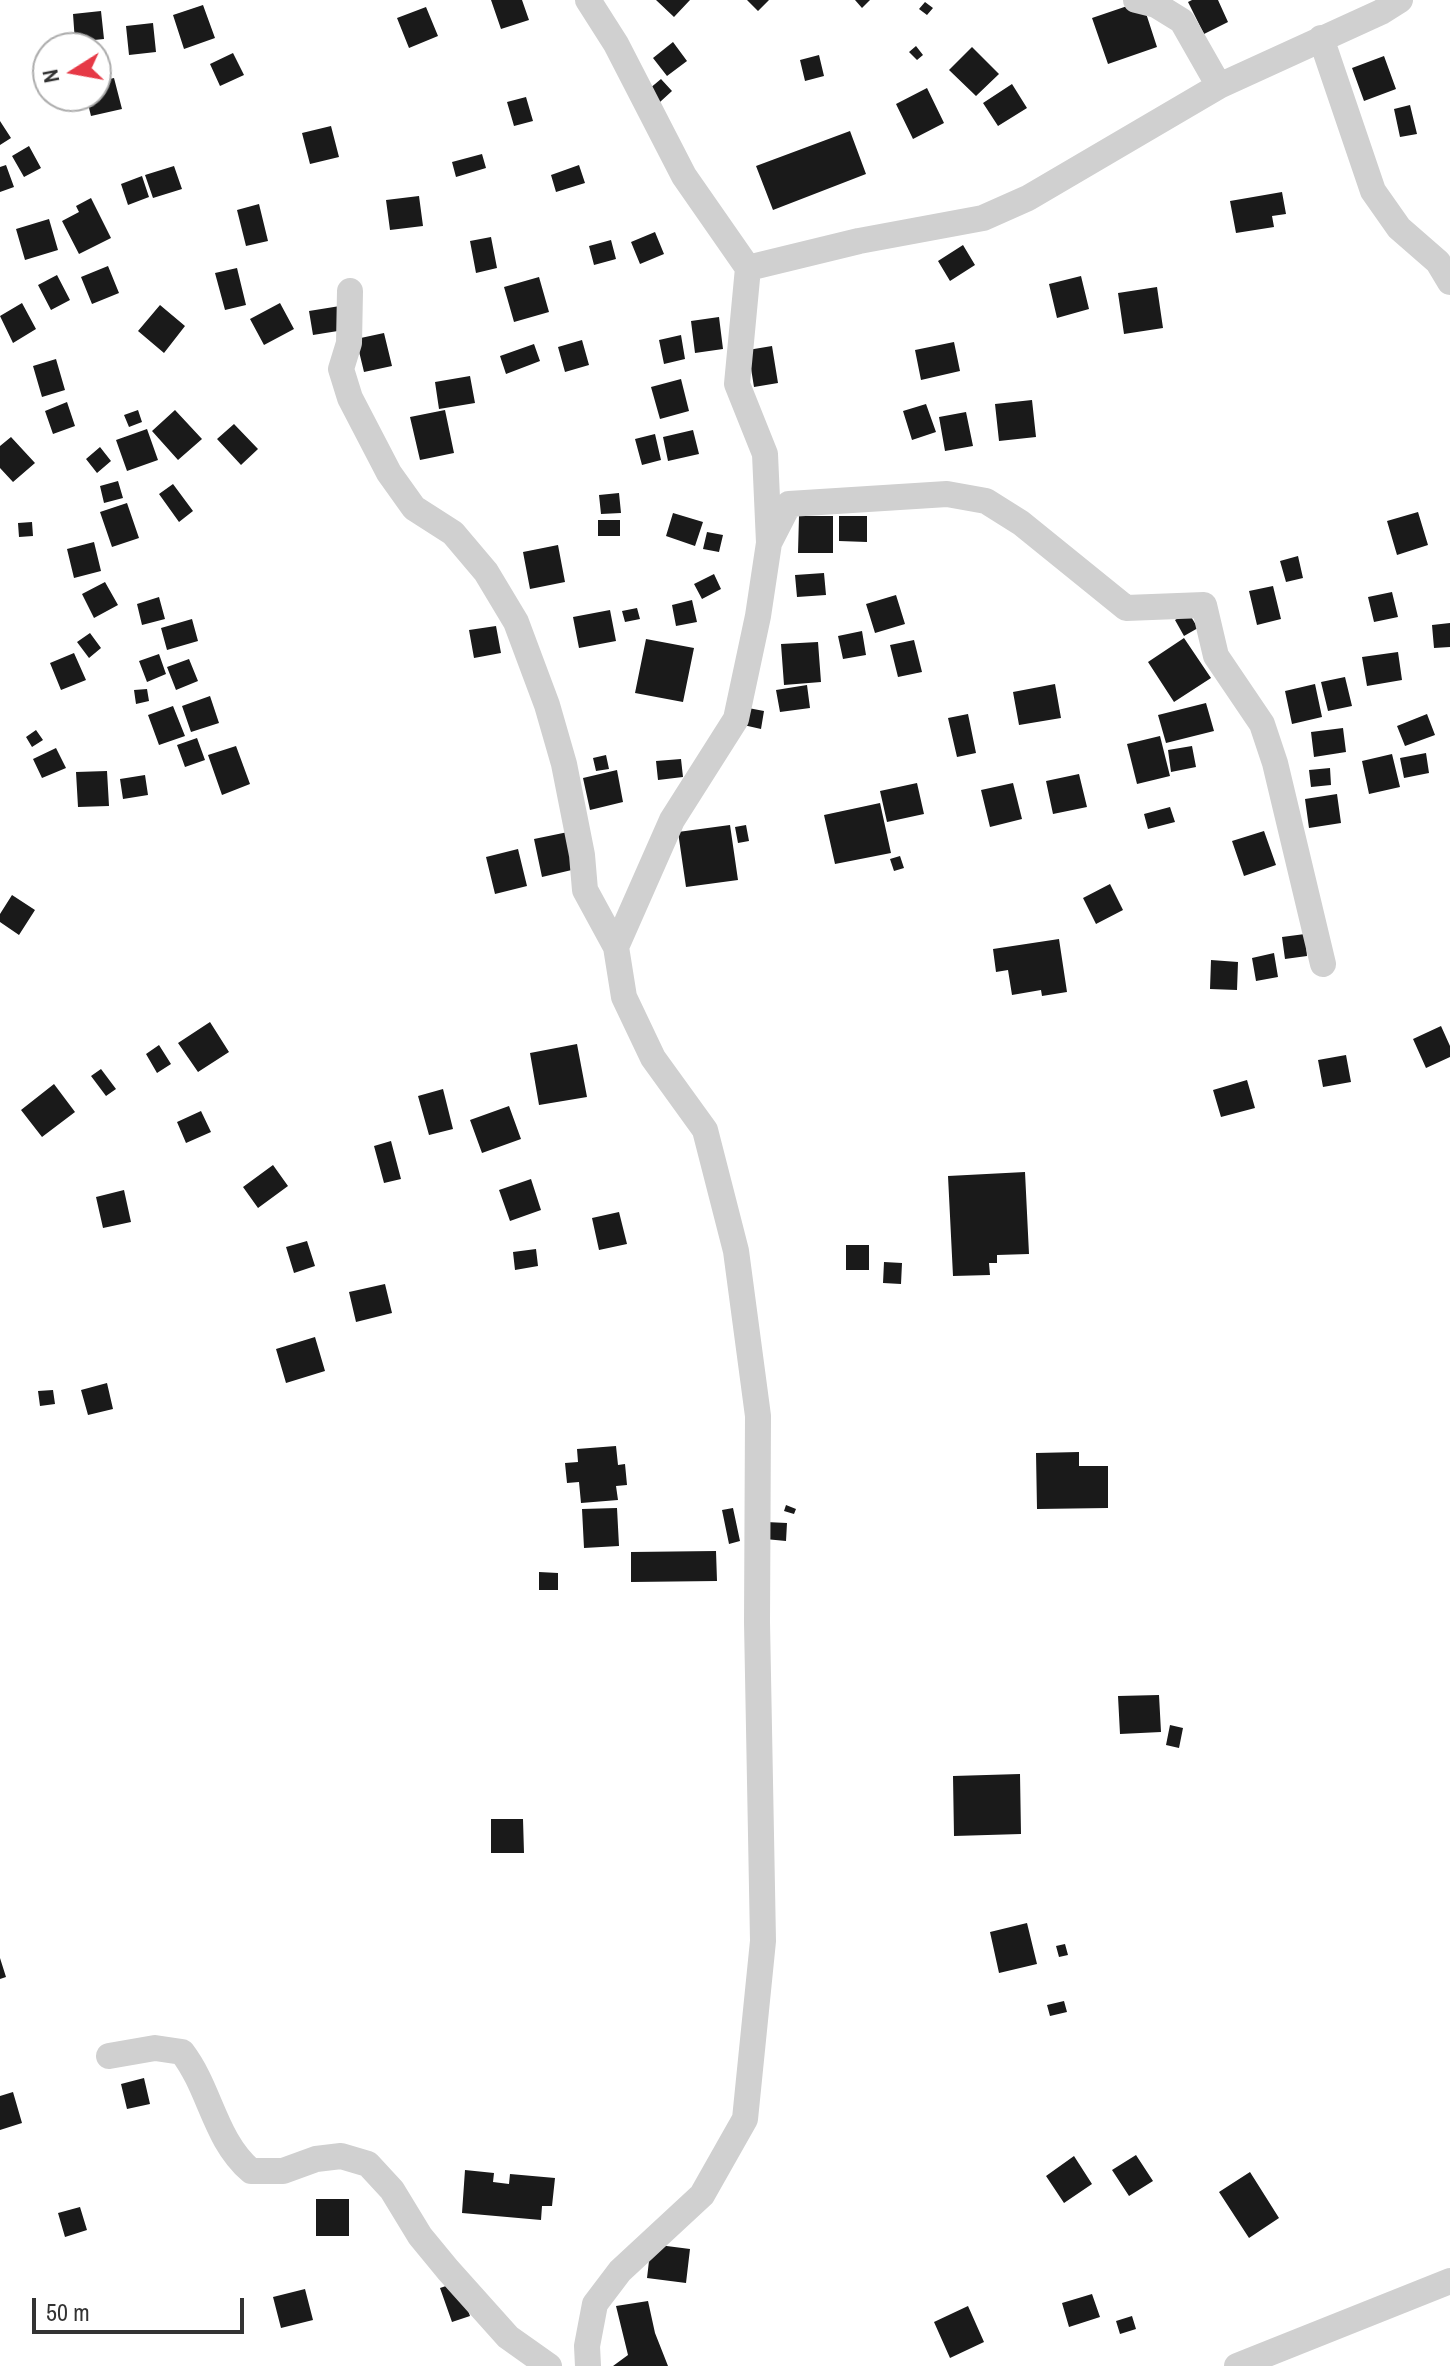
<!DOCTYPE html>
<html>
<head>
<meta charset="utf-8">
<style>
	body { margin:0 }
	#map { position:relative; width:1450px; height:2366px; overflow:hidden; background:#fff; font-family:"Archivo Narrow",sans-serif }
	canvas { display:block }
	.north { position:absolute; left:32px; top:32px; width:80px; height:80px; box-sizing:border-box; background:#fff; border:2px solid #adadad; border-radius:50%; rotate:259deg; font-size:22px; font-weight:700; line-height:32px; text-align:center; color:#333 }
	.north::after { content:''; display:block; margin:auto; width:28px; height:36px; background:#e63946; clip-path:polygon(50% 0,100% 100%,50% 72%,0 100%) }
	.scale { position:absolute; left:32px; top:2298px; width:212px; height:36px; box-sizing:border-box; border:4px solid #333; border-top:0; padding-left:10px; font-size:24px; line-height:28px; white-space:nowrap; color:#333; -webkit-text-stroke:6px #fff; paint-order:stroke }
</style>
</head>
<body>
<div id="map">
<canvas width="1450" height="2366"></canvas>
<div class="north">N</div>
<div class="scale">50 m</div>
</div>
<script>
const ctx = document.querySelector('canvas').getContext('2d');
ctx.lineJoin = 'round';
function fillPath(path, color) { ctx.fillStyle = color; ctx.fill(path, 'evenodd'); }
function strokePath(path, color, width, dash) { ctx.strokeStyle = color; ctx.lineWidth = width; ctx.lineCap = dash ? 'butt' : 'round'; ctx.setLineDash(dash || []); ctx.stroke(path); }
fillPath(new Path2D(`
	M491 0H522L529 20 501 29Z
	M656 0H690L674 17Z
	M747 0H769L758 11Z
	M855 0H870L862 8Z
	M1192 0H1218L1228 22 1204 34 1188 2Z
	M1142 1 1157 47 1108 64 1092 18Z
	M925 2 933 8 927 15 919 9Z
	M203 5 215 38 184 49 173 15Z
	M426 7 438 36 409 48 397 18Z
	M101 11 104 39 75 42 73 14Z
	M153 23 156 52 129 55 126 26Z
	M673 42 687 61 667 76 653 58Z
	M916 46 923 55 917 60 909 52Z
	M972 47 999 74 976 96 949 70Z
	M233 53 244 75 220 86 210 64Z
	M819 55 824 76 805 81 800 60Z
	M1384 56 1396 89 1364 101 1352 68Z
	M114 78 122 109 91 116 86 96H96V82Z
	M661 79 672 91 660 102 649 89Z
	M1012 84 1027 108 998 126 983 103Z
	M927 88 944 123 913 139 896 104Z
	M526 97 533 121 514 126 507 102Z
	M1410 105 1417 134 1400 137 1394 109Z
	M0 121 11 138 0 145Z
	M331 126 339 157 310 164 302 133Z
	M850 131 866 174 773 210 756 166Z
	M29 146 41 168 24 177 12 156Z
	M482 154 486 168 456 177 452 162Z
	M6 165 14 187 0 192V167Z
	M579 165 585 183 556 192 551 175Z
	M174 166 182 189 153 198 145 175Z
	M142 176 149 197 128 205 121 184Z
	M1282 192 1286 214 1272 216 1274 227 1236 233 1230 201Z
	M419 196 423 226 390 230 386 200Z
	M91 198 111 238 79 254 62 221 79 212 76 206Z
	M259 204 268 241 246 246 237 210Z
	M49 219 58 250 25 260 16 229Z
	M655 232 664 254 640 264 631 242Z
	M491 237 497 268 476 273 470 241Z
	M611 240 616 259 594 265 589 246Z
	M963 245 975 265 950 281 938 261Z
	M108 266 119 293 92 304 81 277Z
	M237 268 246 305 225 310 215 273Z
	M57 275 70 300 51 310 38 285Z
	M1081 276 1089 309 1057 318 1049 284Z
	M539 277 549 312 514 322 504 287Z
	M1157 287 1163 328 1124 334 1118 293Z
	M22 303 36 329 13 343 0 316Z
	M280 303 294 329 264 345 250 319Z
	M160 305 185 326 164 353 138 331Z
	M340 306 344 330 313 335 309 311Z
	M719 317 723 349 695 353 691 321Z
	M384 333 392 366 364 372 356 339Z
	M681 335 685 359 664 364 659 340Z
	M582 340 589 365 565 372 558 347Z
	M954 342 960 371 921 380 915 350Z
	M534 344 540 361 506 374 500 356Z
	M772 346 778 383 754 387 748 350Z
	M56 359 65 390 42 397 33 366Z
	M470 376 475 403 439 409 435 382Z
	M681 379 689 411 660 419 651 387Z
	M1032 400 1036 437 999 441 995 404Z
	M67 402 75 426 53 434 45 411Z
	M926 404 936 432 912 440 903 411Z
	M138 410 142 422 129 427 124 415Z
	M175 410 202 439 178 460 152 431Z
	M445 410 454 453 420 460 410 417Z
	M966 412 973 446 945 451 939 417Z
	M234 424 258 449 241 465 217 439Z
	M147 429 158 460 127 471 116 440Z
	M693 430 699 454 668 461 663 437Z
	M655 434 661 460 642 465 635 439Z
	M11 437 35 463 13 482 0 468V446Z
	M100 447 111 461 97 473 86 459Z
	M118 481 123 498 104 503 100 486Z
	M173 484 193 511 179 522 159 494Z
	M619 493 621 513 601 514 599 495Z
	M127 503 139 538 112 547 100 512Z
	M1418 512 1428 545 1397 555 1387 521Z
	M673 513 703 522 695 546 666 536Z
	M799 516H833V553H798Z
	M839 516H867V542L839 541Z
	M598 520H620V536H598Z
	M32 522 33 536 19 537 18 523Z
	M707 532 723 535 719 552 703 549Z
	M94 542 101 571 74 578 67 549Z
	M558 545 565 582 530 589 523 552Z
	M1298 556 1303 578 1286 582 1280 561Z
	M824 573 826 595 797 597 795 575Z
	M714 574 721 589 702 599 694 584Z
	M105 582 118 605 94 618 82 594Z
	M1273 586 1281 619 1257 625 1249 591Z
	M1392 592 1398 617 1374 622 1368 597Z
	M896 595 905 624 875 633 866 604Z
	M159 597 165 619 142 625 137 604Z
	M692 600 697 622 676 626 672 605Z
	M637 608 640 619 625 622 622 611Z
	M610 610 616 641 579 648 573 617Z
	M1188 612 1198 628 1184 636 1175 620Z
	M192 619 198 641 167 650 161 628Z
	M1450 623V647L1434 648 1432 625Z
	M496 626 501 653 474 658 469 630Z
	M862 631 866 655 843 659 838 636Z
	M90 633 101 648 89 658 77 642Z
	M1184 638 1211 678 1174 702 1148 662Z
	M646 639 694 648 683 702 635 693Z
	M914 640 922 672 898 677 890 645Z
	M818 642 821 682 784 685 781 644Z
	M1398 652 1402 680 1367 686 1362 657Z
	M74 653 86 680 61 690 50 663Z
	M159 654 166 674 147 682 139 661Z
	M189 659 198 681 176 690 167 667Z
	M1345 677 1352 706 1328 711 1321 682Z
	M1055 684 1061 718 1019 725 1013 692Z
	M1315 684 1322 717 1292 724 1285 691Z
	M807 685 810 708 780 712 776 690Z
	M147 689 149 701 136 704 134 690Z
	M210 696 219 723 191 732 182 706Z
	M1206 703 1214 731 1166 743 1158 715Z
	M173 706 185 736 159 745 148 715Z
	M743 707 764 711 761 729 739 724Z
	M968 714 976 753 957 757 948 718Z
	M1427 714 1435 735 1405 746 1397 726Z
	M1343 728 1346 752 1314 757 1311 732Z
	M36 730 43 740 32 747 26 737Z
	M1160 736 1170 776 1137 784 1127 744Z
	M197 738 205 760 185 767 177 745Z
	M236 746 250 784 222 795 208 755Z
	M1192 746 1196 767 1171 772 1168 750Z
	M56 748 66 768 42 778 33 759Z
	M1426 753 1429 773 1404 778 1400 758Z
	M1392 754 1400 787 1369 794 1362 761Z
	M606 755 609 769 596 771 593 758Z
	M681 759 683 777 658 780 656 761Z
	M1330 768 1331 785 1311 787 1309 770Z
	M617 770 623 802 590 810 583 778Z
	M107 771 109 806 78 807 76 772Z
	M1079 774 1087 807 1053 814 1046 781Z
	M145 775 148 795 123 799 120 779Z
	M917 783 924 814 887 822 880 791Z
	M1013 783 1022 819 990 827 981 790Z
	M1337 794 1341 823 1309 828 1305 799Z
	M880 803 891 853 835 864 824 815Z
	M1170 807 1175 822 1148 829 1144 814Z
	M730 825 738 880 686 887 678 832Z
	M746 825 749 841 738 843 735 827Z
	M1264 831 1276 865 1244 876 1232 841Z
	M568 832 576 869 542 877 534 839Z
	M518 849 527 886 495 894 486 857Z
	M900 856 904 868 894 871 890 859Z
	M1110 884 1123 910 1096 924 1083 898Z
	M12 895 35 910 19 935 0 922V914Z
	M1305 934 1307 956 1285 959 1282 937Z
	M1059 939 1067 992 1042 996 1041 990 1012 995 1008 970 996 972 993 949Z
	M1274 953 1278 977 1256 981 1252 958Z
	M1211 960 1238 962 1237 990 1210 989Z
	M210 1022 229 1052 198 1072 178 1043Z
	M1441 1026 1450 1046V1057L1426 1068 1413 1039Z
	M577 1044 587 1097 539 1105 530 1053Z
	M159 1045 171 1064 157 1073 146 1054Z
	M1346 1055 1351 1082 1323 1087 1318 1060Z
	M101 1069 116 1089 106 1096 91 1076Z
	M1247 1080 1255 1108 1221 1117 1213 1090Z
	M54 1084 75 1112 42 1137 21 1110Z
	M443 1089 453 1129 429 1135 418 1096Z
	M509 1106 521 1139 482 1153 470 1120Z
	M201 1111 211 1132 186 1143 177 1122Z
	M391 1141 401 1179 384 1183 374 1146Z
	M273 1165 288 1186 258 1208 243 1187Z
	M1025 1172 1029 1254 997 1255V1263H989L990 1275 953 1276 948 1176Z
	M531 1179 541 1210 510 1221 499 1190Z
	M124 1190 131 1222 103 1228 96 1197Z
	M619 1212 627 1244 599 1250 592 1218Z
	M307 1241 315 1266 294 1273 286 1247Z
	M846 1245H869V1270H846Z
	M536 1249 538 1266 515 1270 513 1252Z
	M884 1262 902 1263 901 1284 883 1283Z
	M385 1284 392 1313 356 1322 349 1292Z
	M315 1337 325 1371 286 1383 276 1349Z
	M107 1383 113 1409 88 1415 81 1390Z
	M53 1390 55 1404 40 1406 38 1391Z
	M616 1446 618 1465 625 1464 627 1485 616 1486 618 1500 581 1503 579 1482 567 1483 565 1463 578 1462 577 1449Z
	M1079 1452V1466H1108V1508L1037 1509 1036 1453Z
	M786 1505 796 1509 794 1514 784 1511Z
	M617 1508 619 1546 584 1548 582 1509Z
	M733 1508 740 1541 729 1544 722 1510Z
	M766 1522 787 1523 786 1541 765 1539Z
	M716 1551 717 1581 631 1582V1552Z
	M539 1572 558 1573V1590H539Z
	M1159 1695 1161 1732 1120 1734 1118 1696Z
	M1170 1725 1183 1728 1179 1748 1166 1745Z
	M1020 1774 1021 1834 954 1836 953 1776Z
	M491 1819H523L524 1853H491Z
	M1027 1923 1037 1964 999 1973 990 1932Z
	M1065 1944 1068 1955 1059 1957 1056 1946Z
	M0 1958 6 1977 0 1979Z
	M1064 2001 1067 2012 1050 2016 1047 2005Z
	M144 2078 150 2104 127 2109 121 2084Z
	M13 2092 22 2123 0 2130V2096Z
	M1136 2155 1153 2181 1129 2196 1112 2170Z
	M1074 2156 1092 2184 1064 2203 1046 2176Z
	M465 2170 494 2173 493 2182 509 2184 510 2174 555 2178 552 2206H542L541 2220 462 2213Z
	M1250 2172 1279 2218 1249 2238 1219 2192Z
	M316 2199H349V2236H316Z
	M80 2207 87 2230 65 2237 58 2213Z
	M651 2244 690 2249 686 2283 647 2278Z
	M458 2282 470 2316 452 2322 440 2288Z
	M305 2289 313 2320 281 2328 273 2297Z
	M1092 2294 1100 2317 1069 2327 1062 2303Z
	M648 2301 655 2333 668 2366H613L628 2355 616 2306Z
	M968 2306 984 2342 950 2358 934 2322Z
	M1132 2316 1136 2329 1120 2334 1116 2321Z`), '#1a1a1a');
strokePath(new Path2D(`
	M1136 0 1156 5 1182 21 1219 86
	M1321 38 1373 191 1399 228 1438 262 1450 282
	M748 268 859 241 983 218 1028 198 1219 86 1381 12 1400 0
	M350 291 349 343 341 369 350 398 389 473 414 508 453 533 486 572 516 622 547 705 564 764 582 855 585 890 616 947
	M770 541 789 504 947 494 986 501 1021 523 1126 608 1204 605 1216 656 1262 724 1275 763 1323 964
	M109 2056 155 2048 182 2052C211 2090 214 2139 251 2171H283L316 2159 341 2156 368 2164 392 2190 420 2236 448 2270 508 2337 549 2366
	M588 2366 587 2346 595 2304 620 2271 702 2195 745 2119 763 1941 757 1622 758 1416 736 1251 705 1130 653 1058 624 997 616 947 672 820 736 719 758 616 769 543 765 454 737 384 748 268 684 176 616 44 588 0
	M1237 2366 1450 2281`), '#d0d0d0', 26);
</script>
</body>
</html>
